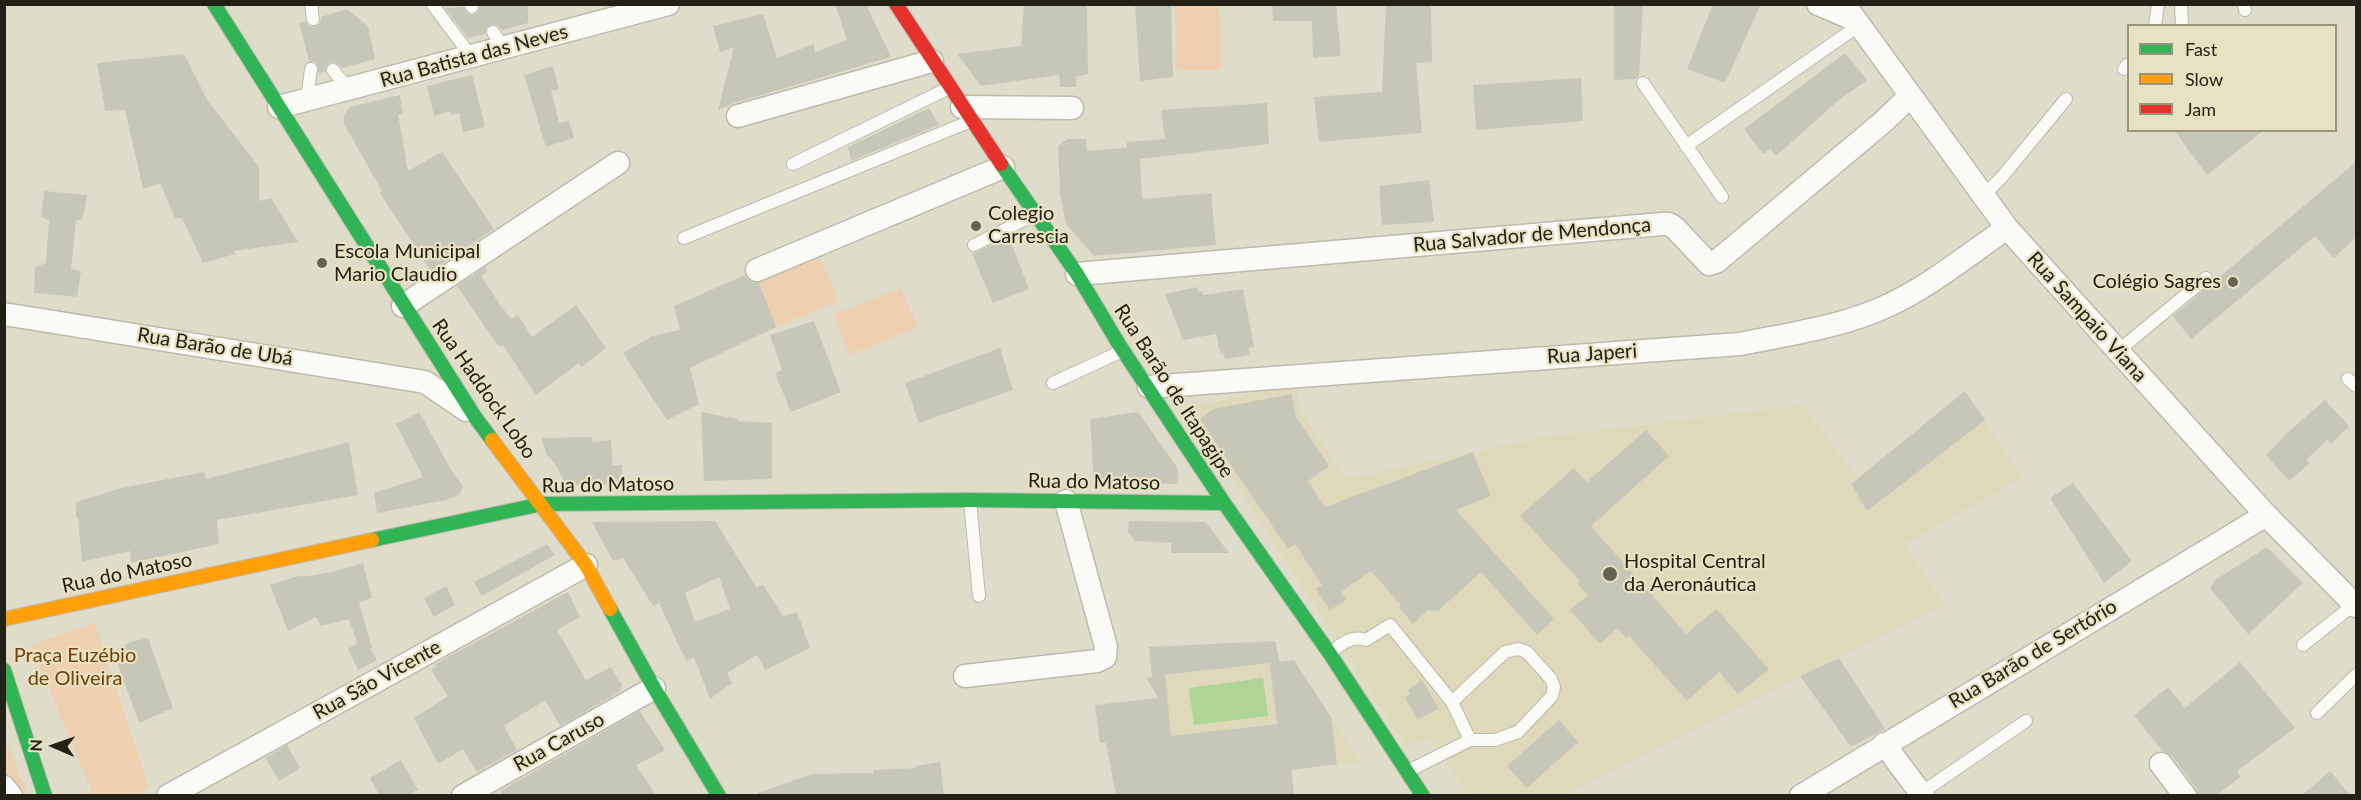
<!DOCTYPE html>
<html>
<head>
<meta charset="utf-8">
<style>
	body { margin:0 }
	#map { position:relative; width:2361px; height:800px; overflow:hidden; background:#e0dcca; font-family:Lato,sans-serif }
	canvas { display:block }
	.frame { position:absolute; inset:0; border:6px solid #232115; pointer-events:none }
	.legend { position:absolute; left:2127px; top:24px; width:210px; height:108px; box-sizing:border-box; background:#e8e2c2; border:2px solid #99957d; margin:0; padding:8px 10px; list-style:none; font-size:18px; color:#232115 }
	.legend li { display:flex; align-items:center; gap:12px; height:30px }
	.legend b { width:30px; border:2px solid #99957d }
	.north { position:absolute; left:24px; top:716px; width:60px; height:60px; -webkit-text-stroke:4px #e8e2c2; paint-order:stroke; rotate:272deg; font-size:16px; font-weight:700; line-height:24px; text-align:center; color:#232115 }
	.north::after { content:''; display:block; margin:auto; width:21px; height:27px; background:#232115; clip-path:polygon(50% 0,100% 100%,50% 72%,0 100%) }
</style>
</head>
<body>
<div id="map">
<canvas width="2361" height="800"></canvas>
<div class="frame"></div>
<ul class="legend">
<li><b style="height:8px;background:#30b455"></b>Fast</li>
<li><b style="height:8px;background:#ff9f0a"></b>Slow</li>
<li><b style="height:8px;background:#e5322d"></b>Jam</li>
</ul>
<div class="north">N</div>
</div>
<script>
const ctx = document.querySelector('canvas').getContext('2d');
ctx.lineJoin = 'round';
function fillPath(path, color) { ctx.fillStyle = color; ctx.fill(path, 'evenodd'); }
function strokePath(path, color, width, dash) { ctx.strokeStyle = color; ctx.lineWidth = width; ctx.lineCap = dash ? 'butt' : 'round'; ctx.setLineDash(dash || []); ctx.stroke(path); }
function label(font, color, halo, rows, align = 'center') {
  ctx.font = font + ' Lato,sans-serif'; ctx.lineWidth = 4.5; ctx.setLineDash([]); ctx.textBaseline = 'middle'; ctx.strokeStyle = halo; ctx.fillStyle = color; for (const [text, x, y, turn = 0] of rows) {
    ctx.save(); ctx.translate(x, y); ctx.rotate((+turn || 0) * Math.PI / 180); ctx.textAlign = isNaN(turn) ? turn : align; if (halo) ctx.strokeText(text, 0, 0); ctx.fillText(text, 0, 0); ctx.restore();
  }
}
fillPath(new Path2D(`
	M1298 385 1297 392 1301 412 1346 479 1545 437 1803 405 1858 478 1965 391 2023 477 1905 544 1945 604 1569 792 1570 795H1468L1435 743 1426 738 1406 746 1187 411 1190 406Z
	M1294 660 1360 762 1291 770 1294 795H1116L1106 743H1100L1095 705 1158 699 1146 678Z`), '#dfd9bb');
fillPath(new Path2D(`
	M1175 5H1219L1221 70 1176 71Z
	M818 254 839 301 776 327 757 279Z
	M901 288 918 327 850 355 833 315Z
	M95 623 149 788 137 795H93L31 645Z
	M4 736 28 795H11L5 787Z`), '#eed0b1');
fillPath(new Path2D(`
	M1263 678 1268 716 1194 725 1189 688Z`), '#aed496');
fillPath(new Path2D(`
	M528 4V23L502 30 497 25 492 24 486 28 485 34 468 38 445 8 463 7 468 14 472 15 477 13 480 6Z
	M835 4H866L891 57 734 103 718 110 734 47 720 52 713 26 763 14 777 58 814 44 815 52 847 40Z
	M1024 4H1087L1088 74 1076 77 1077 87H1060L1059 75 981 86 957 54 1021 46Z
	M1135 4H1171L1173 77 1140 81Z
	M1272 4H1336L1341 56 1313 58 1312 21H1273Z
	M1386 4H1431L1432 62 1416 63 1422 133 1319 142 1314 97 1382 92Z
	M1614 4H1643L1639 76 1636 79 1614 80Z
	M1713 4H1761L1725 83 1687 69Z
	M347 9 368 26 375 59 342 68 337 63 331 62 326 66 325 72 319 73 316 63 309 61 299 23 305 21 309 26 315 27 320 23 321 17Z
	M1845 53 1867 80 1839 100 1776 156 1770 148 1763 154 1744 129Z
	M184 54 208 101 259 167V201L271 198 298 242 234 251 235 254 203 263 182 218H175L160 183 143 189 125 110 105 111 97 63Z
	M553 66 559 90H551L559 123 569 121 574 138 546 147 524 75Z
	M472 75 485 127 463 132 459 113 451 115 450 111 434 116 427 86Z
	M1581 78 1583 121 1476 130 1473 85Z
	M400 95 403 114H398L408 171 442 152 494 229 431 271 380 193 382 191 344 124V115L350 107Z
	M1267 103 1269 144 1140 159 1142 199 1211 193 1216 245 1094 256 1066 224 1060 195 1058 146 1068 139H1086L1087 151 1127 148V142L1165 139 1161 110Z
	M929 108 939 125 851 161 848 147Z
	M2174 130H2264L2207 175Z
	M2356 162V237L2334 258 2315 236 2191 339 2173 316Z
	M1429 180 1434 222 1382 225 1379 186Z
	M44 191 87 195 83 219 76 221 71 269 81 271 77 297 34 293 35 267 46 263 49 220 41 217Z
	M1009 237 1029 289 993 303 972 254Z
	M485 267 487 272 481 276 499 303 511 319 518 315 532 337 576 305 606 348 581 367 579 363 536 395 503 345 499 347 457 286Z
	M745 275 749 281 759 283 776 327 690 368 699 404 667 420 623 353 652 336 680 330 674 306Z
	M1197 287 1198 292 1203 291V295L1243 289 1254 347 1248 348 1250 355 1225 359 1223 352 1220 353 1216 334 1183 340 1165 294Z
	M814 321 841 392 791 412 775 373 782 370 770 335Z
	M1000 348 1013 390 919 423 905 383Z
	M1965 391 1985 420 1867 511 1851 484Z
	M1292 394 1296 417 1329 466 1308 481 1325 507 1473 452 1491 496 1456 510 1554 619 1537 635 1481 572 1438 611 1428 610 1413 624 1399 607 1401 605 1371 571 1341 592 1346 600 1330 610 1316 589 1322 585 1295 544 1288 549 1200 419 1213 409Z
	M2325 400 2349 426 2331 444 2327 440 2307 459 2310 463 2289 481 2266 455 2288 432Z
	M419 412 453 473 463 486 459 495 446 500 377 513 374 493 423 477 396 424Z
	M701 412 738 419V421L772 423V479L704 481Z
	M1138 412 1177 467 1178 480 1176 484 1094 483 1090 419Z
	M1646 430 1669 456 1591 526 1686 634 1716 609 1769 669 1738 694 1719 672 1687 701 1629 636 1626 638 1617 628 1600 644 1570 610 1588 595 1577 583 1580 581 1520 516 1574 468 1587 482Z
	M592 437V442L611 440 613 465H622V484L566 485 557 467 547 455 541 438Z
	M349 442 358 495 217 520 219 544 131 563 130 551 82 562 78 518H76V502L122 488 204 472 206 479Z
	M2073 483 2132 561 2104 583 2050 498Z
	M715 521 757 588 763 585 783 616 797 612 810 648 765 670 757 655 727 673 732 683 710 699 694 657 686 661 659 603 653 606 623 558 613 561 592 522ZM719 577 730 609 695 622 685 593Z
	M1129 521 1206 522 1229 553H1171V543L1135 541 1128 532Z
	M547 544 555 555 482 596 474 582Z
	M2267 547 2303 583 2248 634 2210 588 2215 580Z
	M363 563 372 598 359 602 372 648H370L377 660 358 670 348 649 357 643 349 619 321 626 316 617 288 631 270 585 301 575 302 577 332 572Z
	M446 586 455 605 434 617 424 598Z
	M568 592 580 617 557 630 586 680 611 667 622 685 619 692 560 726 545 700 504 726 517 750 477 772 463 749 438 764 414 718 448 696 431 670 437 666 435 664Z
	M148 638 173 708 139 723 113 651 131 642Z
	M1275 641 1280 662 1294 660 1331 717 1337 764 1291 770 1294 795H1116L1106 743H1100L1095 705 1159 698 1146 678 1152 677 1149 647ZM1270 663 1277 724 1171 736 1165 675Z
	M1839 658 1885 729 1851 747 1800 676Z
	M2240 662 2295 728 2237 771 2241 777 2216 795H2198L2196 788 2172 756 2162 751 2134 715 2168 687 2185 708Z
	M1422 680 1439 709 1418 719 1405 698 1410 694 1408 690Z
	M640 711 665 750 636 765 656 795H502L500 791Z
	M1559 720 1578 742 1527 788 1507 766Z
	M287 745 300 768 279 781 265 758Z
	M401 760 418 790 408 795H379L370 778Z
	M940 762 944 795H758V793L812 774 873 773V770L915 768V766Z
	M2330 771 2350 795H2302Z`), '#c7c7b9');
const lane = new Path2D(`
	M311 4 313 19
	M432 4 471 56
	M470 4 472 7
	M2181 4 2182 26
	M2244 4 2245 10
	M2155 26 2158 4
	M493 32 505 49
	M2124 69 2128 64
	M333 70 348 89
	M1643 83 1722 197
	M307 100 311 69
	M1686 146 1858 26
	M793 164 949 88
	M1983 196 2002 177 2066 99
	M684 238 971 121
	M974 245 1034 215
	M2118 351 2206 278
	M2348 379 2356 386
	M1053 383 1122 351
	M970 501 979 596
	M2303 645 2356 603
	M1331 653C1340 644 1353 635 1366 640L1390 625 1452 702 1470 740
	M2317 713 2356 675
	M1408 771 1470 740H1495L1518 732 1552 696 1554 687 1551 679 1527 652 1518 649 1505 652 1452 702
	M1921 793 2026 721`);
const street = new Path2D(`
	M1818 4 1853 19
	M1844 4 2007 228 2266 515 2356 606
	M279 107 668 4
	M962 107 1072 108
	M738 116 932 61
	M757 270 1003 167
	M1077 274 1662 224H1669L1675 228 1709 264 1716 262 1883 122 1910 96
	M403 306 618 163
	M4 314 425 382 466 410
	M1149 387 1740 344C1789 334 1842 327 1887 306 1930 286 1968 255 2007 228
	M965 676 1097 661 1105 657 1106 647 1066 501
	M1884 744 1923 796
	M2161 764 2185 796
	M4 787 11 796
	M168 796 586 565
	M463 796 654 688
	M1801 796 2266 515`);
const fast = new Path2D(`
	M214 4 475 417 492 440
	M1001 164 1077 274 1120 346 1224 503 1330 654 1423 796
	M372 540 542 504 969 500 1224 503
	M610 609 654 688 719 796
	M4 670 45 796`);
const slow = new Path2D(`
	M492 440 586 565 610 609
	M4 619 372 540`);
const jam = new Path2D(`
	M896 4 1001 164`);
strokePath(lane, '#bdbaac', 14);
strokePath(street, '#bdbaac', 25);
strokePath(fast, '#bdbaac', 16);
strokePath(slow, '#bdbaac', 16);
strokePath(jam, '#bdbaac', 16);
strokePath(lane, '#fafaf7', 12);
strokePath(street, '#fafaf7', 22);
strokePath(fast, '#30b455', 14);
strokePath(slow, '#ff9f0a', 14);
strokePath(jam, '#e5322d', 14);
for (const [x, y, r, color] of [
	[976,226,6,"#656254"],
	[322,263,6,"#656254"],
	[2233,282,6,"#656254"],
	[1610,574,8,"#656254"]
]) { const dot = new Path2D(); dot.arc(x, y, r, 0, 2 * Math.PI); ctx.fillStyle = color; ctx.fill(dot); strokePath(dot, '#e8e2c2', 2); }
label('20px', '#232115', '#e8e2c2', [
	["Rua Batista das Neves",474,56,-15],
	["Rua Salvador de Mendonça",1532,235,-5],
	["Rua Sampaio Viana",2087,317,48],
	["Rua Barão de Ubá",215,347,9],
	["Rua Japeri",1592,354,-4],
	["Rua Haddock Lobo",484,389,55],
	["Rua Barão de Itapagipe",1174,391,57],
	["Rua do Matoso",1094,482,1],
	["Rua do Matoso",608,485,-1],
	["Rua do Matoso",127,573,-12],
	["Rua Barão de Sertório",2033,654,-31],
	["Rua São Vicente",377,680,-29],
	["Rua Caruso",559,742,-29]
]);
label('20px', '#232115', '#e8e2c2', [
	["Colegio",988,214],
	["Carrescia",988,237],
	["Escola Municipal",334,252],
	["Mario Claudio",334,275],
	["Colégio Sagres",2221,282,"right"],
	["Hospital Central",1624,562],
	["da Aeronáutica",1624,585]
], 'left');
label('20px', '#72400b', '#e8e2c2', [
	["Praça Euzébio",75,656],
	["de Oliveira",75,679]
]);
</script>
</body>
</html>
